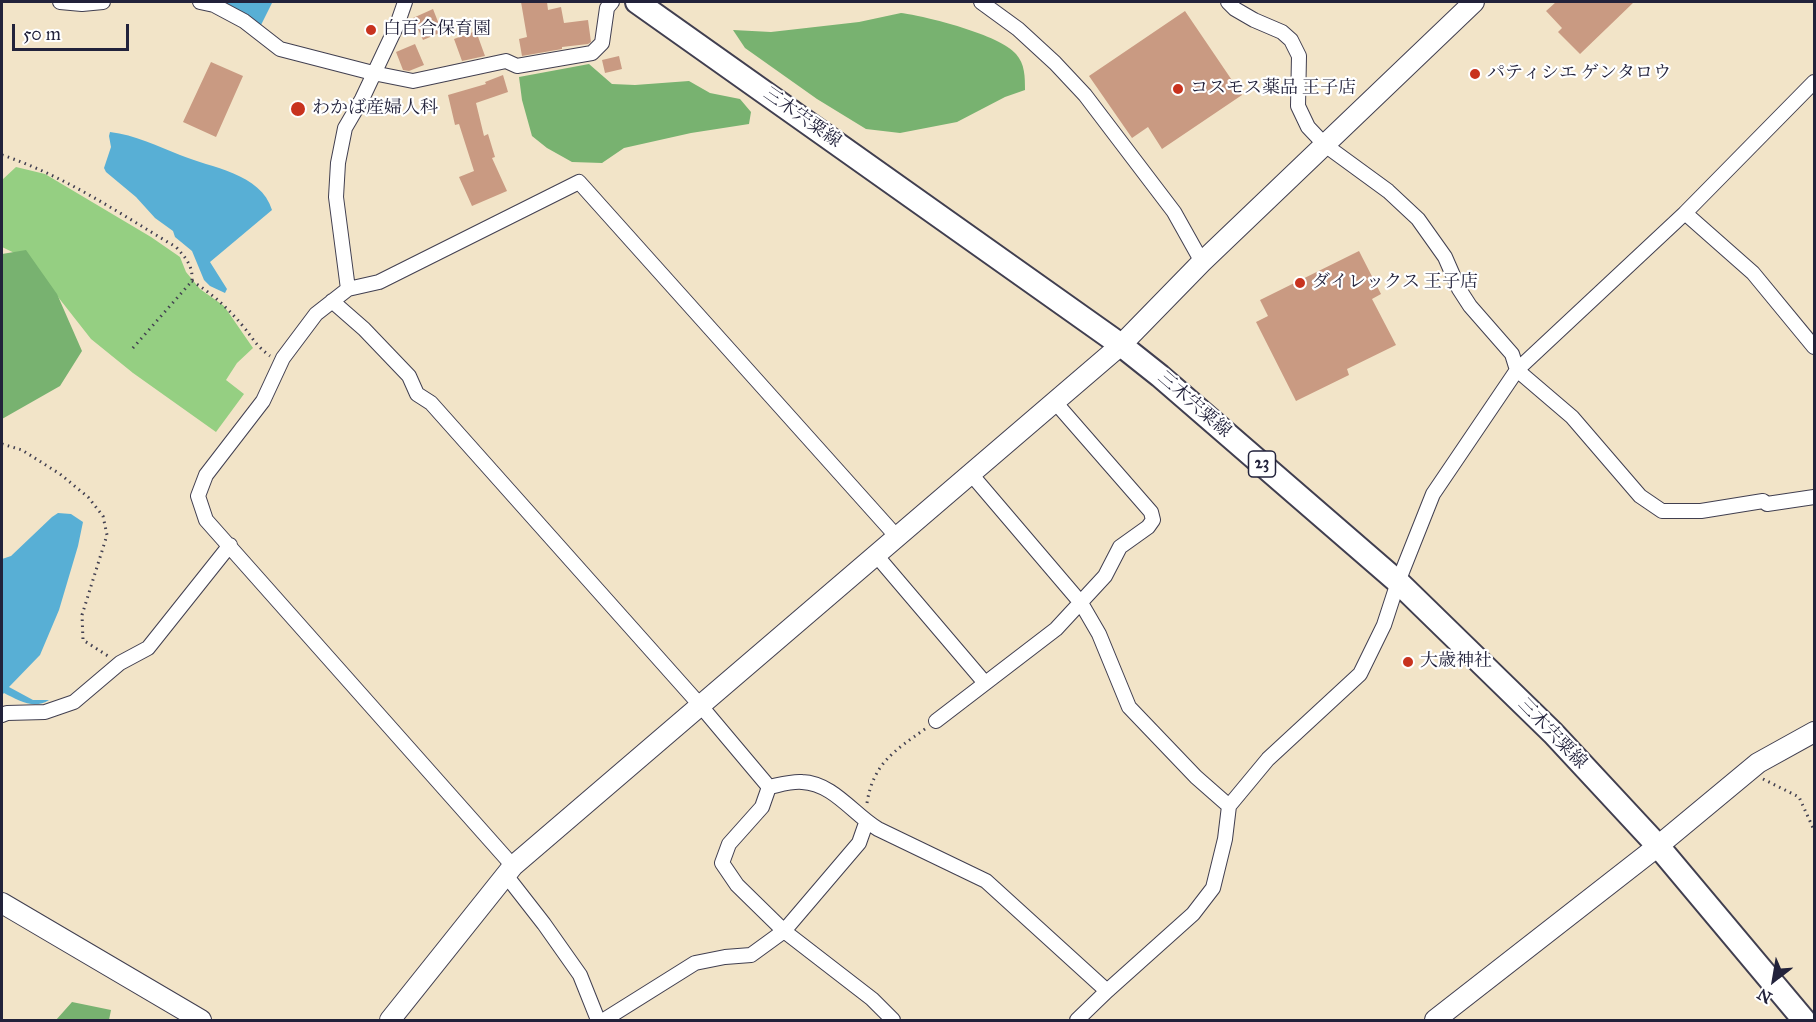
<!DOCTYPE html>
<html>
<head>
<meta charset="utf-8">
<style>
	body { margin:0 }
	#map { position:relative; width:1816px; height:1022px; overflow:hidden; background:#f2e4c8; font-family:"IM FELL Great Primer",serif }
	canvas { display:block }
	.frame { position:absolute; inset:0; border:3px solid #22223b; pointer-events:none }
	.north { position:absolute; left:1744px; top:950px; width:60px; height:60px; -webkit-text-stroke:4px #fff; paint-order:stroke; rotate:211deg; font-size:16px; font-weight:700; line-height:24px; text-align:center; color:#22223b }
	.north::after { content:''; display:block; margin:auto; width:21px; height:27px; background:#22223b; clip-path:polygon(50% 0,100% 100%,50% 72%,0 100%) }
	.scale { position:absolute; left:12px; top:24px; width:117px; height:27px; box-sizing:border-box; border:3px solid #22223b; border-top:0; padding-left:8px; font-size:18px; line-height:21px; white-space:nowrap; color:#22223b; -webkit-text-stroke:4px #fff; paint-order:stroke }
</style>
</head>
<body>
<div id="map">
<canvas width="1816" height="1022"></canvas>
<div class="frame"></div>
<div class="north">N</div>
<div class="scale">50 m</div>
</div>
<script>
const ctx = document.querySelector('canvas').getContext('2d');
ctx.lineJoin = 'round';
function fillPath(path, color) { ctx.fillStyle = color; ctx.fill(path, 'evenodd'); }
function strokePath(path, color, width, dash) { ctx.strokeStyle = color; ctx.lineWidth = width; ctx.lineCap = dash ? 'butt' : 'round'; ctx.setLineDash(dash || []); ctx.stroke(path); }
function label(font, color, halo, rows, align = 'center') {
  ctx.font = font + ' "IM FELL Great Primer","Noto Serif JP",serif'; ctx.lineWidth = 4.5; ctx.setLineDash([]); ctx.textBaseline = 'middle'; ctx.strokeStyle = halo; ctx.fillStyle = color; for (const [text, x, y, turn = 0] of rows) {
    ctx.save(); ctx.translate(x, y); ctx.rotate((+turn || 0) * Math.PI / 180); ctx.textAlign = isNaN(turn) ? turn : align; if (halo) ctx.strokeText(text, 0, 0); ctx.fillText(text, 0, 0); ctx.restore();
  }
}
fillPath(new Path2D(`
	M16 167 45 174 151 237 180 257 186 272 200 289 224 306 253 348 237 363 226 380 244 394 216 432 133 373 91 339 29 260 2 247V180Z`), '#95cf82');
fillPath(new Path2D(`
	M901 13C925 16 1001 35 1016 54 1025 64 1025 77 1025 90L1005 97 957 122 900 133 866 129 817 99 745 48 733 30 771 32 859 22Z
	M589 64 612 84 635 85 689 81 710 93 740 99 751 112 749 124 691 133 624 148 602 163 572 162 547 148 532 136 522 100 519 77Z
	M26 250 57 294 82 351 60 386 2 419V254Z
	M72 1002 111 1010 109 1020H56Z`), '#78b270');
fillPath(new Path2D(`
	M224 2H270L272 3 261 25Z
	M110 132C135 135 157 146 180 155 211 168 261 173 272 210L210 262 227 289 225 293 210 286 204 280 192 251 175 237 173 231 155 218 136 197 106 172 104 168 111 147 109 136Z
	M58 513 71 514 83 522 78 546 59 610 40 655 9 687 33 700H49C34 710 18 700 4 693L2 695V559L11 556 52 517Z`), '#58afd5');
fillPath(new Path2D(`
	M521 2H547L548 10 561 7 564 23 588 20 591 42 588 44 562 47V49L522 56 519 39 527 37Z
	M1556 2H1634L1580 54 1558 32 1562 28 1546 11Z
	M433 9 442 32 423 40 413 18Z
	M1185 11 1242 95 1162 149 1148 127 1132 138 1089 76Z
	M476 31 485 56 462 61 454 39Z
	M415 44 424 65 409 71 403 70 396 52Z
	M619 56 622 69 605 73 602 60Z
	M211 62 243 76 216 137 183 122Z
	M503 75 508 92 476 103 484 136 488 134 495 157 492 158 507 191 472 206 459 177 474 171 459 124 455 125 448 95 486 84 485 82Z
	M1359 251 1381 294 1372 299 1396 345 1347 369 1349 375 1296 401 1256 322 1268 316 1260 300Z`), '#c99a82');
const street = new Path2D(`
	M60 2 82 4 103 2
	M200 2 214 5 244 21 280 49 373 73 413 81 506 61 517 66 592 53 602 43 607 8 612 2
	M981 2 1018 29 1055 63 1085 95 1174 212 1202 262
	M1228 2 1235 9 1254 20 1282 32 1291 40 1299 56 1298 106 1308 127 1325 145 1388 191 1418 219 1445 257 1459 289 1470 306 1512 354 1517 370 1572 417 1640 496 1662 511H1701L1763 501 1767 504 1814 497
	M1685 213 1753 273 1814 347
	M348 289 336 197 338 163 345 128 362 99 397 25 405 2
	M332 301 364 329 409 376 417 394 431 403 700 705 769 787C779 785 792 781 802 782 833 783 854 815 878 829L986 881 1107 991
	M971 474 1081 603 1099 634 1129 707 1196 777 1229 806
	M876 555 985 683
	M2 715 7 713 45 712 74 702 120 663 148 648 230 545
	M936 721 1056 629 1105 576 1120 547 1148 527 1153 520 1151 512 1055 402
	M769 787 762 807 729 844 722 863 737 885 784 931 872 999 893 1020
	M513 866 206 520 198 496 206 475 263 401 283 358 316 314 348 289 379 282 579 182 897 537
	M505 874 544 924 580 975 598 1020
	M604 1020 695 963 725 957 751 955 784 931 859 843 866 823
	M1077 1020 1107 991 1193 914 1213 888 1225 839 1229 806 1268 759 1360 674 1384 625 1398 582 1433 494 1517 370 1685 213 1814 82`);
const secondary = new Path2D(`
	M2 903 201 1020
	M390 1020 513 866 1121 345 1202 262 1474 2
	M1435 1020 1658 846 1758 763 1814 732`);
const primary = new Path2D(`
	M637 2 1121 345 1160 376 1398 582 1553 733 1658 846 1804 1020`);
strokePath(street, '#413f50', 16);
strokePath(secondary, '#413f50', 22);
strokePath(primary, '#413f50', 26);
strokePath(new Path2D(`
	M2 155C65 176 119 213 176 247 186 258 193 266 192 281L132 349
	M192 281C211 293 227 307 242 325 253 338 255 345 270 356
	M2 444 22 450 60 474 88 497 103 516 107 535 82 615 83 640 108 656
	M1763 779 1799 797 1814 830
	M867 803C873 764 894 751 925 729`), '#413f50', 3, [1.5, 4.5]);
strokePath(street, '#fff', 14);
strokePath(secondary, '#fff', 20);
strokePath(primary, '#fff', 22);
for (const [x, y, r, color] of [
	[371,30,6,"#c8321e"],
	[1475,74,6,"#c8321e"],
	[1178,89,6,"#c8321e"],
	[298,109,8,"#c8321e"],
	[1300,283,6,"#c8321e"],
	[1408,662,6,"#c8321e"]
]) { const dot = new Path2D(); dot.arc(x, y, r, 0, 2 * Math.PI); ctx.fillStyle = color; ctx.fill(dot); strokePath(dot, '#fff', 2); }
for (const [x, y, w] of [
	[1262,464,27]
]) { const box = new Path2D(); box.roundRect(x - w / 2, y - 13, w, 26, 4.5); ctx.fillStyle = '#fff'; ctx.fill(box); strokePath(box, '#22223b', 1.5); }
label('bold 16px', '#22223b', null, [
	["23",1262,464]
]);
label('18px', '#22223b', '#fff', [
	["白百合保育園",383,30],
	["パティシエ ゲンタロウ",1487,74],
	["コスモス薬品 王子店",1190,89],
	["わかば産婦人科",312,109],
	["ダイレックス 王子店",1312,283],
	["大歳神社",1420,662]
], 'left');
label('18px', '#22223b', '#fff', [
	["三木宍粟線",802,118,35],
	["三木宍粟線",1194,405,41],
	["三木宍粟線",1552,734,46]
]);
</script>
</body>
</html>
